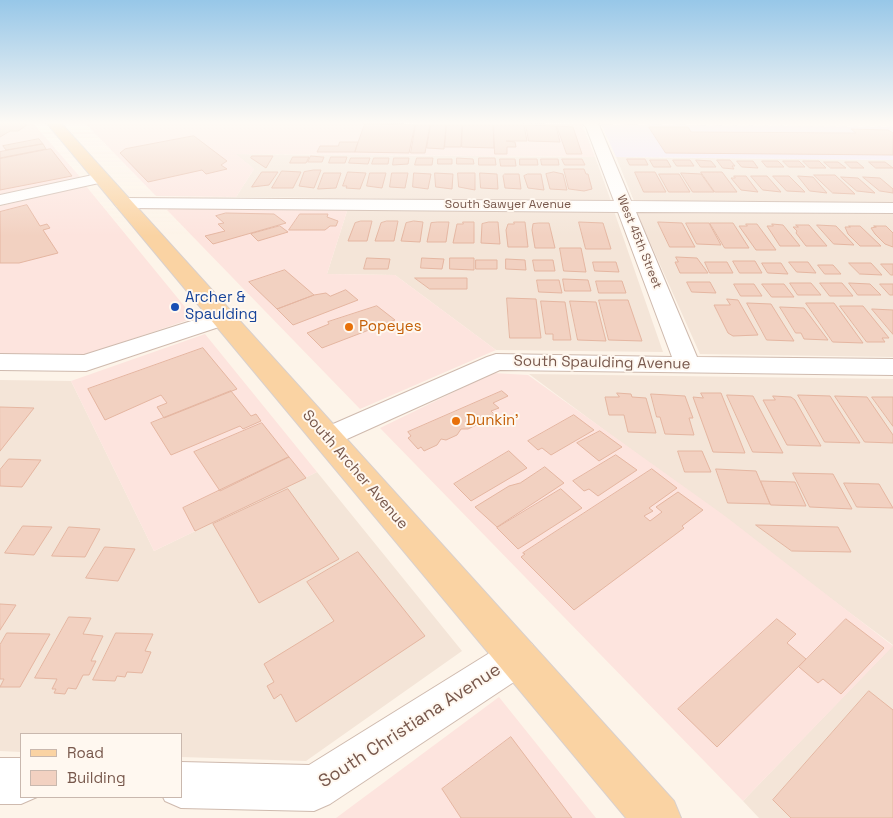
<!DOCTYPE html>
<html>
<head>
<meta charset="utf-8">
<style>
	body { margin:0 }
	#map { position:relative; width:893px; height:818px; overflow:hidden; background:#fdf4e9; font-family:"Space Grotesk",sans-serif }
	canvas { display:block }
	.legend { position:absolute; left:20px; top:733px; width:162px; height:65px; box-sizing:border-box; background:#fff8f0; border:1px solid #c9b8ae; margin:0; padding:6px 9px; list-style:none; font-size:15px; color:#78584c }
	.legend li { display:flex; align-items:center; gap:10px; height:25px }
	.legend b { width:25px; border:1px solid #c9b8ae }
</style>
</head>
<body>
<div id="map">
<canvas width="893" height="818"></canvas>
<ul class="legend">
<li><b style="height:6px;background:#fad3a3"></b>Road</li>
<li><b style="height:14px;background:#f2d1c1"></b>Building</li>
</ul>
</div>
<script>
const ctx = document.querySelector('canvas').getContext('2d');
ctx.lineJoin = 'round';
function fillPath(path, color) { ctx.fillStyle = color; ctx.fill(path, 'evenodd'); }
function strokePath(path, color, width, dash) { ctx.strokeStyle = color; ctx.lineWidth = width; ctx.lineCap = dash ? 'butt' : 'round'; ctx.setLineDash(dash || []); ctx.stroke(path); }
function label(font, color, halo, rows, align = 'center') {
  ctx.font = font + ' "Space Grotesk",sans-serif'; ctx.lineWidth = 4; ctx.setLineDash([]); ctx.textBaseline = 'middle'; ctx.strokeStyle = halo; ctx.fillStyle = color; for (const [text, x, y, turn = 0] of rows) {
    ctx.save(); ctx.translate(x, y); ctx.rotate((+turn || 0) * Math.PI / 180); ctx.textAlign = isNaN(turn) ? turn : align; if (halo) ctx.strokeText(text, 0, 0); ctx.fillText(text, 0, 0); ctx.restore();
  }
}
fillPath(new Path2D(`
	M235 154 595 157 611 201 236 197 254 169Z
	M616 157 893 160V203L634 201Z
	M348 208 614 211 663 352 496 350 395 275 327 274Z
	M636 211 893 214V357L700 354Z
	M529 374 893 379V818H759L743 801 893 645Z
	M0 380 71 381 154 551 317 472 462 651 306 761 181 757V734H21V752L0 751Z`), '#f4e5d8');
fillPath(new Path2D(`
	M0 122H32L81 178 0 195Z
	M84 122 582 124 595 157 236 154 254 169 236 197 156 196Z
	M86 186 194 318 85 355 0 354V206Z
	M174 207 348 208 327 274 395 275 496 350 360 409 167 210Z
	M205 334 317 472 154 551 71 381Z
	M493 373 528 375 725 516 893 646 743 801 380 428Z
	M499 697 596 818H336Z`), '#fde4de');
fillPath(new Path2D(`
	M601 124 893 127V160L616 157Z`), '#f1e6f9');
const building = new Path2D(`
	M0 123H24L27 125 18 131H10L0 137Z
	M365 124 415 125 409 153 355 152Z
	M416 125H430L425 153H411Z
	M431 125H446L444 149 427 148Z
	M447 125H462L461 147H445Z
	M463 125H493L494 148 462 147Z
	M494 125H524L527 141H506L515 142 516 147H507V154H495Z
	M526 125 556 126 560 142 529 141Z
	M557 126 573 127 582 154H567Z
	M649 127H688L691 132 856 133 851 129 888 130 893 133V155L666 153Z
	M194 136 227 161 221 165 227 169 206 174 202 170 148 182 120 153 125 149Z
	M39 139 43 144 6 150 3 146Z
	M340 142H358L355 152H317L320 146H338Z
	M43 144 46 149 0 158V152Z
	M51 149 72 176 0 190V159Z
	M252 156H273L266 168 251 158Z
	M311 156 322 157H324L322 162H308Z
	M293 157H309L306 163H290Z
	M331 157H347L345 163H329Z
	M351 158H370L368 164 349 163Z
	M374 158H389L388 164H372Z
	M394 158H409L408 164 393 165Z
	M417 158H433L432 165H415Z
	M457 158 473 159 474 164H457Z
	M479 158H495L496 165H479Z
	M438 159H452V164H438Z
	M500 159H515L516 166H501Z
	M520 159H537L538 165H520Z
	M541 159H558L559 165H542Z
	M562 159H582L585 165H565Z
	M627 159H645L648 165H630Z
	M650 160H667L671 167H654Z
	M673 160H690L694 166H677Z
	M696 160 711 161 716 167H701Z
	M717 160H730L735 166H732L734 169 723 168Z
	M737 161H753L758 168 742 167Z
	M762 161H778L784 167H767Z
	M783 161H799L805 167H789Z
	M803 161H819L826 168H810Z
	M824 162H838L846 168H831Z
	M845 162H857L864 168H851Z
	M869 162H885L893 168H876Z
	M564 169H584L586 174H588L592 189 584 191 569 189Z
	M314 170H321L314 188 299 186 304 172Z
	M282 171 301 172 293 188H272Z
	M262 172H278L269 185 252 187Z
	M348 172 366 173 360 189 346 188 347 186H343Z
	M554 172 563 174 567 190 550 189 546 174Z
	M635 172H655L666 192H644Z
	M701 172H722L737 192H715Z
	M324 173H341L336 188 318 189Z
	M370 173H386L382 188 367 186Z
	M392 173H408L405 188 390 187Z
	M414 173 431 174 428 189 413 187Z
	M435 173 453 174 452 189 436 187Z
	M458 173H475V190L459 187Z
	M480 173 497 174 498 189 481 188Z
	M681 173 701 174 714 192H693Z
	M505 174H519L521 189 505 188 503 176Z
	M528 174H541L544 190 528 188 524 176Z
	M659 174H679L690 192H669Z
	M814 175H835L855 194 833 193Z
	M734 176H746L758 192 741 190 731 178H735Z
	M751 176H767L781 192 763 190Z
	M773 176H789L805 192 787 191Z
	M798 176 813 177 827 193 810 191Z
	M841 177 858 178 875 193 857 191Z
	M863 177 880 178 893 189V193L880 191Z
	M27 205 40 226 47 224 50 228 43 230 58 253 19 263H0V212Z
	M226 213 274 214 286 223 213 244 205 236 225 231 218 224 224 223 216 216Z
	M300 214H328L327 217 338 221 336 226H330L325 230H289Z
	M361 221H372L367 241H348L355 223Z
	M387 221H398L394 241H375L381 223Z
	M414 221 423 222 420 242 401 241 406 223Z
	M438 222H449L446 242H427L431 223Z
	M463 222H474V243H453L457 224H463Z
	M489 222H498L500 244 481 243 482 224Z
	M514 222H525L528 247H508L506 230 508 224H514Z
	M579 222 603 223 611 249H586Z
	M658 222 682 223 695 247H670Z
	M539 223H549L555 248H535L532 230 533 224Z
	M686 223H709L721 245 697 244Z
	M710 223H733L749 248H725Z
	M746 224H757L776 250H756L739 226H747Z
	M772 224 783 225 800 246H780L767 226H773Z
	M796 225H809L827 246H806L796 233 797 231 793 227H798Z
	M817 225 836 226 854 245 834 244Z
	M280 226 288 232 258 241 251 234Z
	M849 226H860L881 246H860L848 234 845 227H850Z
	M874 226H886L893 233V247L885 244 875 234 871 228 876 227Z
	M560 248H581L586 272 564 271Z
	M676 257 697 258 708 273H680L675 262H678Z
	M367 258 390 259 388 269H364Z
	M422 258 444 259 442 269 421 268Z
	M450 258H474V270L450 269Z
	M506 259 525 260 526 270 506 269Z
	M476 260H497V269H476Z
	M533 260H553L555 271H535Z
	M733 261H755L762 273H740Z
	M593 262H616L619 272 595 271Z
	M705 262H727L733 273H710Z
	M789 262H808L816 273 797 272Z
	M762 263H781L788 274 768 273Z
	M849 263H871L882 275 860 274Z
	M881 264H893V275H891Z
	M818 265H833L841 274H825Z
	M285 270 314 295 277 309 249 282Z
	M415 278H467V289H430Z
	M563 279 588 280 591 291H565Z
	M537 280H559L562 293 539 292Z
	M596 281H622L626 293H599Z
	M687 282H710L716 293 692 292Z
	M790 283H811L821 295H798Z
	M820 283H842L853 296H830Z
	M849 283 870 284 881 295H858Z
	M734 284H754L762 296H741Z
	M762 284H784L794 297H772Z
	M880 284H893V295H890Z
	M346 290 358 300 293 325 277 309 314 295 326 293 330 296Z
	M507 298 536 299 541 338H510Z
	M727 299 738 300 758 335 733 336 728 333 714 305H730Z
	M599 300H628L642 341 609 340Z
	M541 301 565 302 571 340H553V334H546Z
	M570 301 596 302 606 341 578 340Z
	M747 303 771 304 794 341 767 340Z
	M806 303H834L863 343 833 342Z
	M377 306 395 320 322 348 307 333 329 324 328 322Z
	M840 306H863L889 338H882L885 342H867Z
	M780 307 804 308 828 340 804 339 801 333H796Z
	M872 309 893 310V334Z
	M203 348 237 389 164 418 157 407 167 403 161 395 105 420 88 389Z
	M231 391 251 416 256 414 261 421 243 429 240 426 171 455 151 423Z
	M502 391 508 396 493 403 499 408 491 411 495 415 481 418 478 424 468 429H461L457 435 446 440 441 439 437 445 424 451 421 447 418 449 408 438 411 436 408 432Z
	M617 393 631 394 632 397 646 398 656 433 628 432 624 415H609L605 397H619Z
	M701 393H721L745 453 713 452 693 397 703 398Z
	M651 394 685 396 693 418H689L694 435 665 434 660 417H657Z
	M727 395 753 396 783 453 753 452Z
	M798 395 830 396 860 443 825 442Z
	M773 396 791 397 795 400 821 446 787 445 763 400H775Z
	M835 396 867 397 893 435V443L865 442Z
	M872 397H893V426Z
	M0 407 34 408 0 451Z
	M574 415 594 430 551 455 542 448 538 450 528 441Z
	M262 423 289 457 220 491 194 452Z
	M600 431 622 447 599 461 577 443Z
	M509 451 527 468 471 501 454 484Z
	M678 451H702L711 472H685Z
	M616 455 637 470 598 496 589 489 584 491 573 481Z
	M289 457 306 478 195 531 183 508Z
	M9 459 41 460 22 487 0 486V470Z
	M545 467 564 483 497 527 475 507 509 486 520 483Z
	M652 469 677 488 649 508 653 511 644 516 650 521 662 512 656 507 678 492 703 510 682 526 684 528 574 610 521 557 525 554 523 553Z
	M716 469 756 471 770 504 728 503Z
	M793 473 833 474 852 509 810 507Z
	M761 481 795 482 806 506 771 505Z
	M844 483 879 484 893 508 857 507Z
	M288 489 339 559 259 603 213 524Z
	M561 489 582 508 518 549 497 528Z
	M756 525 838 527 851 552 792 551Z
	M23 526 52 527 34 555 5 553Z
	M69 527 100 529 85 557 52 556Z
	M105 547 135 549 118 581 86 578Z
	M358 552 425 636 296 722 281 694 274 699 267 686 274 682 264 664 334 621 307 582Z
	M0 604 16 605 0 630Z
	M69 617 91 618 83 634 103 636 91 661H96L89 675H83L76 689 68 688 65 694 54 693 56 689H52L57 679 35 678Z
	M777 619 796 634 787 643 806 659 717 747 678 709Z
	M846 619 884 648 841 694 823 679 818 683 799 667Z
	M7 633 50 634 20 687H0L4 679H0V645Z
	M116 633 153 634 145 651 151 652 142 673 127 672 125 677 117 676 115 681 93 680Z
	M869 691 893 710V818H791L773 800Z
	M511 737 572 818H461L442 789Z`);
fillPath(building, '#f2d1c1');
strokePath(building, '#e5b6a1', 1);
const minor = new Path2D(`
	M580 122H597L599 125 631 201 893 203V213L636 212 697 357 893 359V375L500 370 327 448 317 445 313 438 317 431 487 357 496 354 672 357 618 212 123 208 117 207 114 203 117 199 123 198 614 201 586 127Z
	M102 173 110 178 108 181 0 205V195Z
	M223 311 231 313 235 318 231 323 95 368 86 371 0 370V354L84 355Z
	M518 638 532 644 538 657 532 670 330 804 314 811 181 808 165 801 163 797H181V762L309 765 504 644Z
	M0 758H21V797H37L21 804H0Z`);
const major = new Path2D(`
	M46 122H60L674 801 681 818H626Z`);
strokePath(minor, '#cfbaae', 2);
strokePath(major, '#d9d0cd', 2);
fillPath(minor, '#fff');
fillPath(major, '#fad3a3');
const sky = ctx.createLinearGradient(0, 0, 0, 236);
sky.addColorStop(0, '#97c7e8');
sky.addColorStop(0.52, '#fefaf5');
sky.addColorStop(1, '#fefaf500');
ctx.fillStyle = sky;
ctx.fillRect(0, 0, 893, 236);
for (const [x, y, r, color] of [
	[175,307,5,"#1a4fb4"],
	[349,327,5,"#e8710a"],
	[456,421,5,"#e8710a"]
]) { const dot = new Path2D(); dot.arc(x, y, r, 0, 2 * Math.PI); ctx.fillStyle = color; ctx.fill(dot); strokePath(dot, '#fff8f0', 2); }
label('12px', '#78584c', '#fff8f0', [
	["South Sawyer Avenue",508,205],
	["West 45th Street",639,242,68]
]);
label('15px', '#164399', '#fff8f0', [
	["Archer &",185,298],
	["Spaulding",185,315]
], 'left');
label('15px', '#c56008', '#fff8f0', [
	["Popeyes",359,327],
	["Dunkin'",466,421]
], 'left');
label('15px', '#78584c', '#fff8f0', [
	["South Spaulding Avenue",602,363,1],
	["South Archer Avenue",355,470,49]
]);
label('18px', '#78584c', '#fff8f0', [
	["South Christiana Avenue",410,726,-33]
]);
</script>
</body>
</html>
